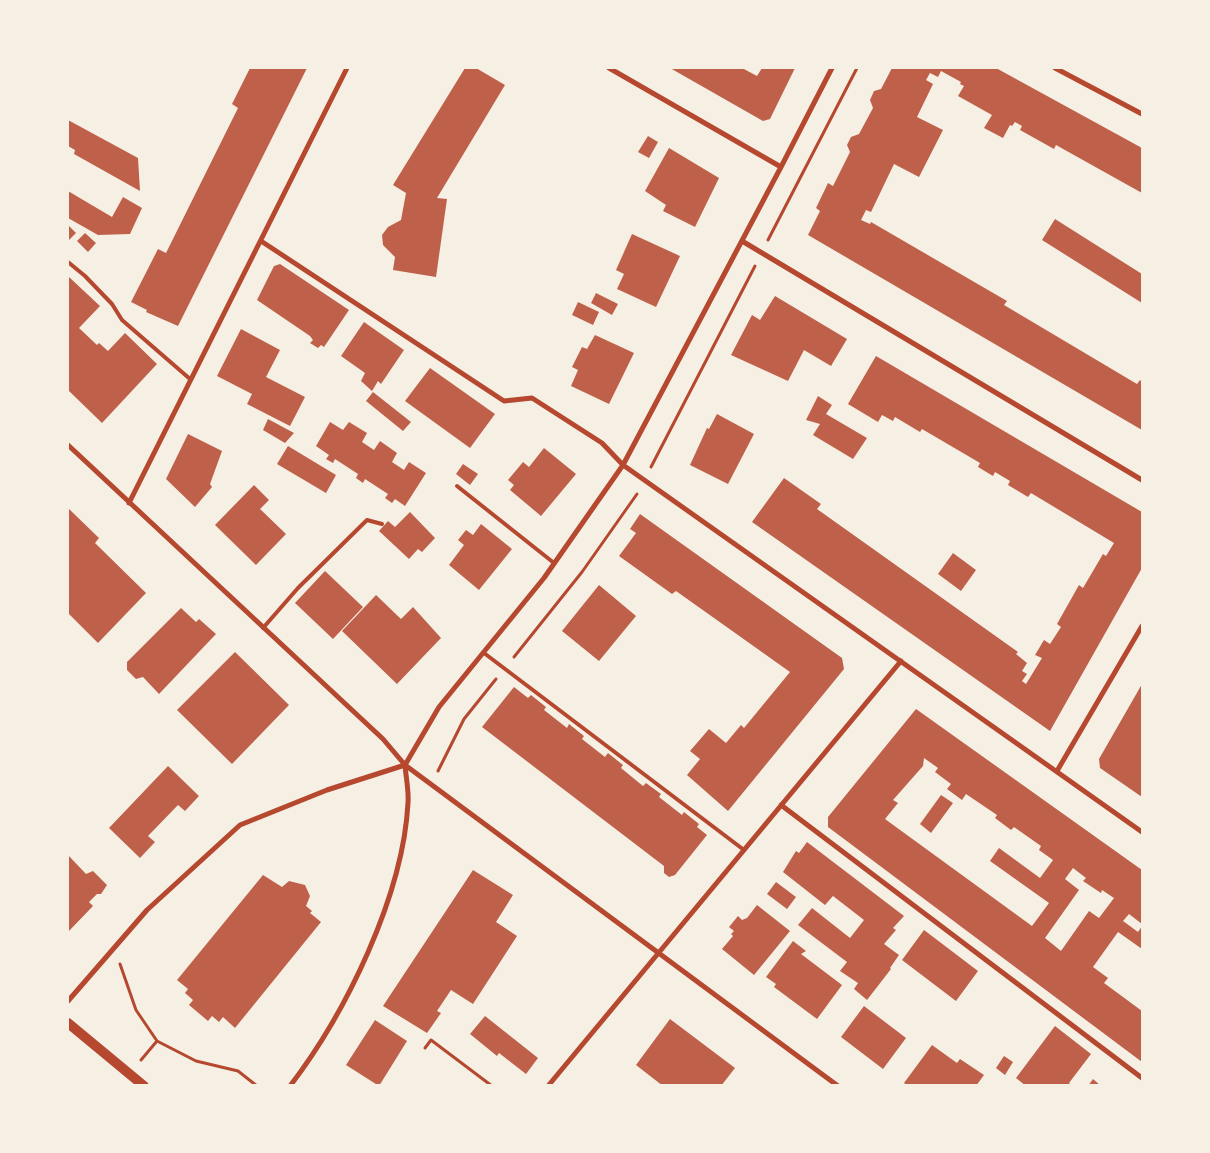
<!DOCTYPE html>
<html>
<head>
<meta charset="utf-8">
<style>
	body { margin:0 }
	#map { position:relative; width:1210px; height:1153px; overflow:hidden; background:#f6efe4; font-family:"PT Sans Narrow",sans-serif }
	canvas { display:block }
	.frame { position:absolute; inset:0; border:69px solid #f6efe4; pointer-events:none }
</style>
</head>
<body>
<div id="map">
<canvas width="1210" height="1153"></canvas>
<div class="frame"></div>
</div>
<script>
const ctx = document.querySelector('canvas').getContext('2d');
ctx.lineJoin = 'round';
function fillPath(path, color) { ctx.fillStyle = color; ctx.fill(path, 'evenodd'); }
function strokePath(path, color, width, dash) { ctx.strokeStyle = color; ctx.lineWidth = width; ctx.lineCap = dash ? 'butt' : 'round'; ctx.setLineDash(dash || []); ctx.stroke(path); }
fillPath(new Path2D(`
	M250 68H307L178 326 146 312 147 310 131 302 158 249 166 253 238 108 232 104Z
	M465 68H476L505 85 437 198 447 199 436 277 393 270 395 257 383 245 382 235 388 227 401 220 406 193 393 185Z
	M670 68H742L757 76 762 68H795L770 119 763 121Z
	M892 68H996L1142 148V193L1056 145 1054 149 1020 130 1022 126 1015 122 1012 126 1010 125 1003 138 984 128 992 115 958 96 964 86 960 84 961 82 941 71 938 77 930 73 926 80 933 84 917 117 943 130 919 177 894 164 871 212 866 210 861 220 870 224 871 222 1007 301 1004 305 1137 384 1140 380 1142 382V430L808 235 820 211 816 208 828 183 833 186 850 152 847 145 851 137 859 134 873 108 870 100 874 91 881 89Z
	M68 120 138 158 140 191 74 154 75 150 68 146Z
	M648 136 658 142 649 158 638 152Z
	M669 148 719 178 695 227 663 211 666 205 645 191Z
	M68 191 112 217 123 197 142 208 130 234 98 235 68 218Z
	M1055 219 1142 274V303L1042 240Z
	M68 225 76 233 68 241Z
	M85 233 96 243 88 252 77 241Z
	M632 234 680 256 656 307 617 289 624 274 616 270Z
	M280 264 349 310 324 347 321 345 318 348 310 343 313 340 310 336 257 300 274 266Z
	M69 277 100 306 79 328 97 345 99 343 108 351 125 333 157 364 102 423 68 390Z
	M596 293 618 304 612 315 591 303Z
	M775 296 847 339 831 366 804 350 788 381 731 355 752 315 760 320Z
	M578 302 599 312 593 325 572 315Z
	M364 322 404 350 381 384 378 381 372 391 361 381 365 373 341 356Z
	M241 329 280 350 266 377 305 397 290 426 247 404 252 394 217 376Z
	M595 335 634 353 609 404 571 386 578 370 572 367 582 347 587 349Z
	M876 356 1142 512V568L1050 731 752 522 784 478 821 504 817 509 1018 652 1016 654 1027 663 1022 671 1027 674 1022 681 1026 684 1042 658 1035 655 1044 640 1050 644 1061 627 1057 624 1079 585 1083 588 1103 554 1106 556 1114 543 1031 493 1028 497 1008 485 1010 481 995 472 993 476 978 467 980 463 922 429 920 432 895 417 893 421 882 415 878 422 848 404Z
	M430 368 495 414 470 448 405 401Z
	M373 392 411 422 403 431 366 401Z
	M818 396 832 405 826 414 867 438 853 459 813 435 820 424 806 420Z
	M717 414 754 434 728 484 690 465 707 428 709 429Z
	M268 419 294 433 285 443 263 430Z
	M330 422 343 430 349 422 367 433 362 442 374 450 380 441 397 453 392 462 404 470 409 462 426 473 405 506 395 499 392 503 385 498 388 494 365 479 363 483 356 478 358 474 335 459 333 463 326 459 329 455 316 446Z
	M188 434 222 451 210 484 212 487 195 507 166 479Z
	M288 446 336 475 326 493 277 464Z
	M544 448 576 474 541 516 510 490 514 485 508 480 523 462 529 467Z
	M463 464 478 474 470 485 456 474Z
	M254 485 269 500 260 509 286 534 256 565 215 525Z
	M68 508 99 538 95 543 146 593 98 643 68 613Z
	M410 512 435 538 422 552 418 549 409 559 379 531 388 521 395 527Z
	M640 514 842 658 844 669 728 811 687 775 700 759 690 751 709 729 726 743 741 725 744 728 790 672 676 591 672 594 619 556 636 533 630 529Z
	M481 524 512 549 479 590 449 565 464 545 458 540 466 530 473 535Z
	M953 553 976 570 961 591 938 574Z
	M325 571 363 607 333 639 295 603Z
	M599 585 636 616 599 661 562 631Z
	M376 595 401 619 413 607 441 638 397 684 342 631Z
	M181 608 196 622 199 619 216 634 159 694 143 677 136 679 127 670V662Z
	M235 652 289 705 232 764 177 710Z
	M1142 684V797L1100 768 1099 759Z
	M514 687 528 698 531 695 546 707 544 710 553 717 567 728 569 724 584 736 582 739 605 757 608 753 623 765 621 768 643 786 646 783 661 794 659 797 682 815 684 812 699 824 697 827 707 835 675 875 669 877 664 873V866L482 727Z
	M916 709 1142 870V924L1129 914 1123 921 1138 932 1142 926V949L1118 932 1093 967 1108 978 1104 983 1142 1011V1062L828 827V817ZM924 758 938 768 935 772 951 784 947 789 962 800 966 794 997 815 995 818 1011 830 1014 827 1041 846 1039 850 1053 860 1040 878 999 848 990 861 1049 903 1032 926 885 819 898 803 893 800 923 766ZM1073 868 1086 878 1083 881 1101 893 1102 890 1114 898 1099 918 1089 911 1061 951 1045 938 1079 890 1065 879Z
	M168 766 199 796 185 811 178 805 148 836 155 842 140 858 109 828Z
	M941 795 953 803 931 833 920 824Z
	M807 842 904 916 893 928 896 930 884 944 899 955 890 968 891 969 867 1000 854 989 858 983 840 971 847 962 798 925 812 908 850 938 864 920 833 896 825 905 783 872 796 851 799 853Z
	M68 855 86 874 93 871 107 885 101 894H97L89 902 93 906 68 932Z
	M473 870 513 895 496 922 517 936 473 1004 451 990 437 1011 441 1013 427 1033 383 1006Z
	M263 875 282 887 289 881 305 885 310 896 306 906 312 911 310 913 321 922 235 1028 223 1017 219 1022 212 1016 208 1021 189 1005 193 1000 185 993 188 989 177 980Z
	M776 882 796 897 787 909 767 894Z
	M757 905 790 931 754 975 722 949 733 936 731 934 734 931 729 927 738 916 742 920 747 918Z
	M924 930 978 971 956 1001 902 960Z
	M793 941 806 951 801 954 842 985 817 1019 774 987 776 984 766 977Z
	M864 1006 906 1038 883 1069 841 1037Z
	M485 1016 538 1058 526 1074 499 1053 497 1056 470 1034Z
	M670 1019 735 1068 721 1086H663L636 1065Z
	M375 1020 407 1041 379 1086 346 1065Z
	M1055 1026 1091 1054 1069 1083 1072 1086H1026L1016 1078Z
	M932 1045 957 1063 960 1059 984 1075 976 1086H908L904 1083Z
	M1004 1056 1013 1062 1005 1075 996 1068Z
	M1093 1079 1101 1086H1088Z`), '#bf614a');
strokePath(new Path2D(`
	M768 240 857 68
	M651 467 755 266
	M514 657 582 572 637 494
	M438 771 464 719 496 679
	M120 964 136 1010 157 1041 196 1061 238 1071 257 1086
	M425 1048 431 1040 492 1086
	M141 1060 157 1041`), '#b5482f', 3);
strokePath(new Path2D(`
	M68 262 85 276 112 304 122 320 190 379
	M457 486 554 563
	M263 628 298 588 367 520 382 524
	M484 653 744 850`), '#b5482f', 4);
strokePath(new Path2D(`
	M609 68 781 167
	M1055 68 1142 114
	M261 241 504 401 532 398 602 443 623 465 1142 832
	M742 241 1142 480
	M68 445 383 739 405 765 838 1086
	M129 503 347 68
	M405 765 439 707 544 578 623 465 781 167 832 68
	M1057 771 1142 626
	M781 805 1142 1078
	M68 1001 147 910 240 825 327 790 405 765
	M290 1086C346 1013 403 896 408 803 409 791 406 778 405 765
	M548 1086 901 661`), '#b5482f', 5);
strokePath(new Path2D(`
	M68 1023 144 1086`), '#b5482f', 10);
</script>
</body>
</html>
